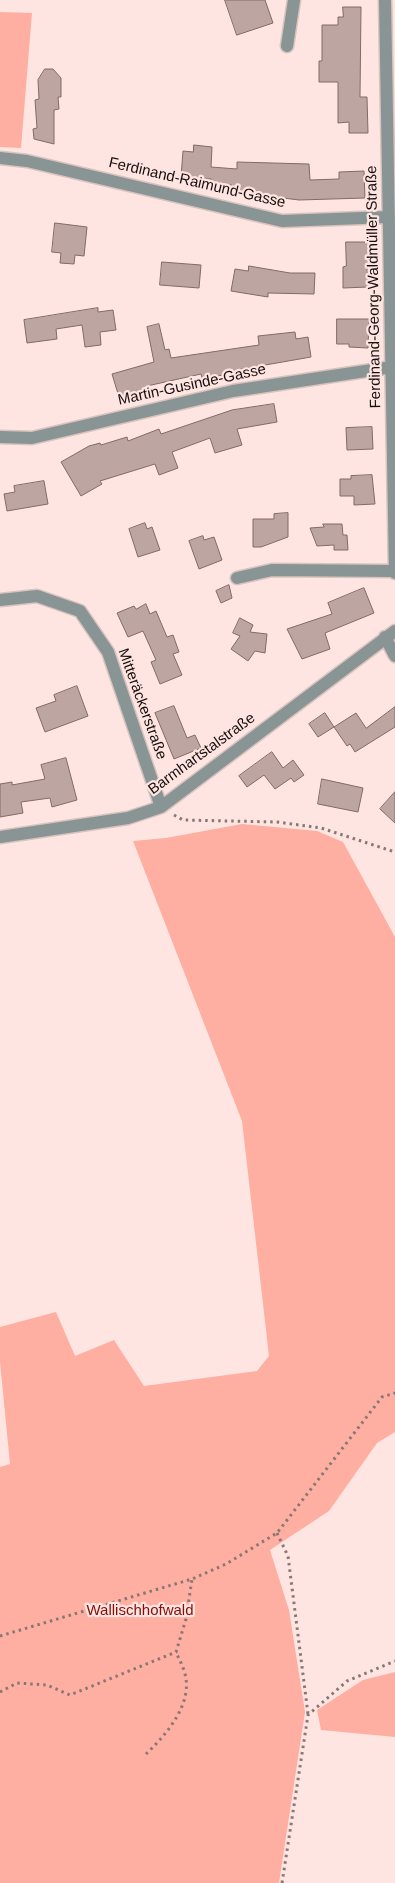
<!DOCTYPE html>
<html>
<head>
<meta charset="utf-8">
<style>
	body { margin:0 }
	canvas { display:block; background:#fee5e1 }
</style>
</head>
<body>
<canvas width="395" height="1883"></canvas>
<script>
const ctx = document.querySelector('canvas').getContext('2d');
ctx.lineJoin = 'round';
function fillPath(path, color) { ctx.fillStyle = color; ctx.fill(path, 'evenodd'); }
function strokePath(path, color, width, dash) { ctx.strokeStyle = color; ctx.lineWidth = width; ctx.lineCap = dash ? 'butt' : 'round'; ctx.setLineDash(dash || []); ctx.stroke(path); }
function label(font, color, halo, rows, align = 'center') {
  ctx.font = font + ' Helvetica,sans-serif'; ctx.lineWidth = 4.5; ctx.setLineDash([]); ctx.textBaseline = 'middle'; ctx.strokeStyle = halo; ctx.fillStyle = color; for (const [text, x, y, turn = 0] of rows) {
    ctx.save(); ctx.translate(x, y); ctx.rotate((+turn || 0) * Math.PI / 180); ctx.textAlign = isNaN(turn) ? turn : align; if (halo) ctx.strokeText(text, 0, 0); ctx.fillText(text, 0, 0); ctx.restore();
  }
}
fillPath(new Path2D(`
	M0 12 32 13 21 148 0 147Z
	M242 824 317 831 343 842 395 937V1432L377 1443 329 1511 270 1550 289 1610 305 1712 279 1883H0V1467L10 1464 0 1362V1327L56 1312 75 1356 114 1340 144 1386 257 1371 269 1356 242 1121 133 841 166 838Z
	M395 1672V1737L321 1730 317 1710 363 1680Z`), '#ffaea2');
const building = new Path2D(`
	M225 0H265L273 23 237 35Z
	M343 7H361L360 97H367L368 133H349V122L338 123V82H319V61H322V25H338V17H343Z
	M45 69H53L61 78V97H58L59 109 54 110V144L34 139 33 129 37 128 35 100 39 99 38 80Z
	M194 145 212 147 211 167 237 169V162L309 164 310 180 339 179V172L364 171 365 198 299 200 259 195 232 191V185L211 184V179L181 177 183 151 193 152Z
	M55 223 87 227 84 256 75 255 74 264 60 263 61 253 52 252Z
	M346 242H371L372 266H367L368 287 343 288V267L346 266Z
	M162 262 201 265 199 288 160 285Z
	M249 266 290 273H315L314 294 268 293V297L231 291 235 269 248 271Z
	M98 308V312L113 310 116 330 100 332 101 345 85 347 82 325 56 329 57 339 27 343 24 320Z
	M337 319H369L368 348 349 347V344H337Z
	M159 324 165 350 169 349 171 358 259 345 258 336 295 332 296 339 308 337 311 357 231 371V374L202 378 201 374 147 386 148 388 119 397 112 374 154 362 147 327Z
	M274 404 277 422 237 429 242 445 215 453 210 438 172 452 178 468 159 475 155 464 100 481 102 484 81 496 61 462 89 446 100 443 101 445 127 437 128 441 159 429 161 434 232 410Z
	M372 427 373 449 347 450 346 428Z
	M372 475 375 504 354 505V496H340V479H351V476Z
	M44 481 48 504 7 511 4 494 15 492 14 486Z
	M288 513V537L261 547H253V519H274V514Z
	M145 523 147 529 152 527 160 550 138 557 129 529Z
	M323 524H342L343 535H347L348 550H334V545L317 546 310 528 324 527Z
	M203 536 204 540 214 537 222 560 199 569 189 541Z
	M229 585 232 598 221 603 216 591Z
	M364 588 374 613 325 633 330 649 302 659 287 629 332 614 328 603Z
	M146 604 150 614 156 611 167 637 173 635 179 652 173 654 182 675 160 684 151 662 156 660 143 631 128 637 117 613 134 606 136 609Z
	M240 618 253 625 250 632 267 634 265 653 255 651 248 661 231 649 240 636 233 633Z
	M77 686 88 716 45 732 36 708 56 701 54 695Z
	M174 706 187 738 195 735 201 748 174 759 155 713Z
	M395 707V727L355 752 350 744 347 746 334 727 356 713 366 728Z
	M325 713 334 727 318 737 309 724Z
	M272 752 283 768 293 760 304 775 294 782 291 778 275 789 264 775 247 787 239 776Z
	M66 758 77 800 52 807 50 798 21 802 23 813 0 817V784L12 782V785L45 779 41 765Z
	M322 779 363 788 358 812 318 804Z
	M395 792V823L380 809Z`);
fillPath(building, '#bda6a2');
strokePath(building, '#806b68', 1);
const minor = new Path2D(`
	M385 0 395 573
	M287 46 294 0
	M0 158 27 161 282 221 389 217
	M0 437 32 438 233 391 392 367
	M237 578 272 570 395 571
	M0 600 37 596 80 611 108 652 161 807
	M385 637 395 656
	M0 837 128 818 161 807 395 631`);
strokePath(minor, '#d9c3bf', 15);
strokePath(new Path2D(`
	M174 815 183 820 277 822 321 828 395 852
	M277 1533 288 1556 308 1714
	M0 1636 192 1579 226 1564 277 1533 382 1397 395 1393
	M0 1692 17 1683 47 1685 70 1695 176 1652 186 1619 192 1579
	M146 1754C166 1735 193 1704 185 1674 183 1666 179 1659 176 1652
	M282 1883 308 1715 347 1681 395 1661`), '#887875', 3, [2.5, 4]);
strokePath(minor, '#899494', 12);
label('15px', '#170f0e', '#fee5e1', [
	["Ferdinand-Raimund-Gasse",197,183,13],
	["Ferdinand-Georg-Waldmüller Straße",374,287,-91],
	["Martin-Gusinde-Gasse",192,385,-12],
	["Mitteräckerstraße",142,704,70],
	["Barmhartstalstraße",202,754,-36]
]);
label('15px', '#860d09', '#fee5e1', [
	["Wallischhofwald",140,1611]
]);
</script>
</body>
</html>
